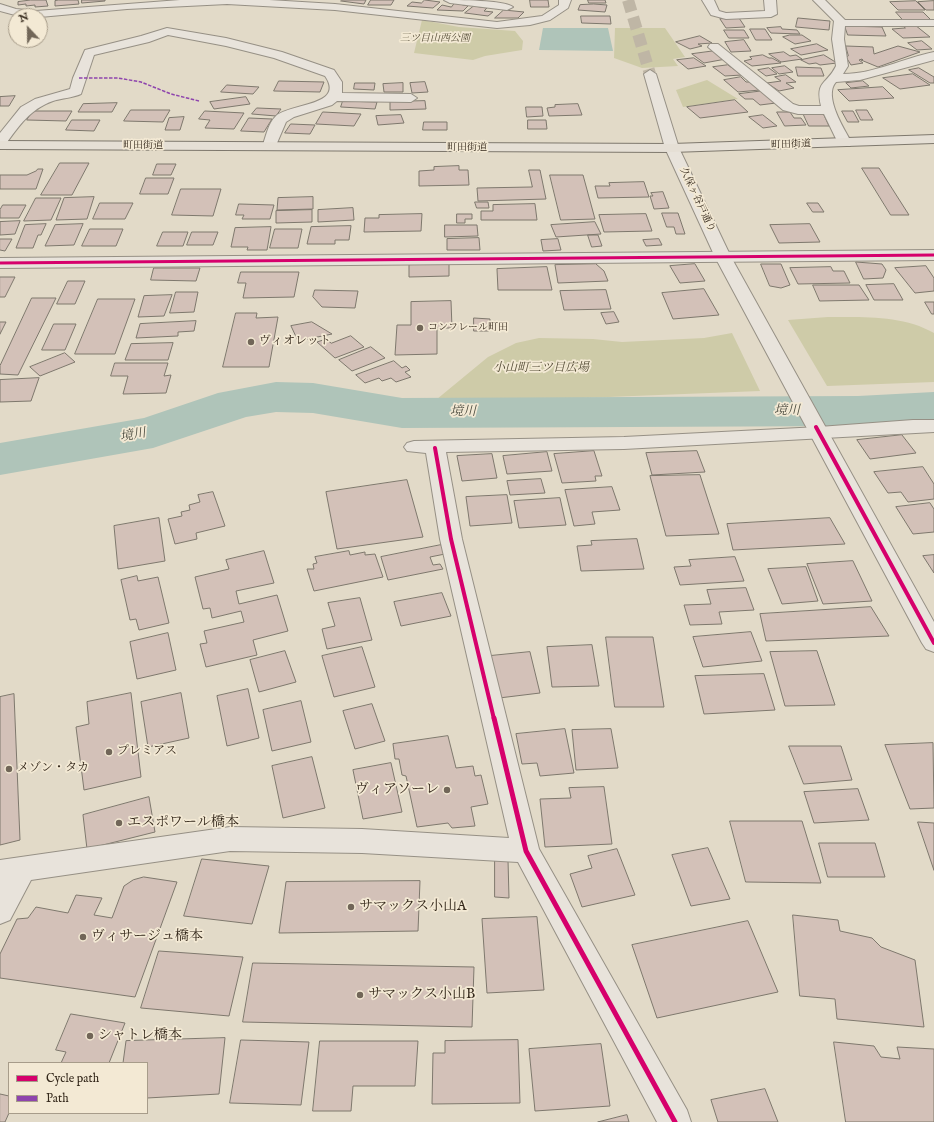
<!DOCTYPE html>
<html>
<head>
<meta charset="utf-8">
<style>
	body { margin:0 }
	#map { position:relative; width:934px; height:1122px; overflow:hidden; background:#e2dac8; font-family:"IM FELL English",serif }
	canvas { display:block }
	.legend { position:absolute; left:8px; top:1062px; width:140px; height:52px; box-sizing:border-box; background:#f3e9d4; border:1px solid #a79c8a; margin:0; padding:5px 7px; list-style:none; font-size:12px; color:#34281b }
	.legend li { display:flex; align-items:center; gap:8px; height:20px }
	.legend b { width:20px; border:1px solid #a79c8a }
	.north { position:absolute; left:8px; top:8px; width:40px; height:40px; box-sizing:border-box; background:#f3e9d4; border:1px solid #a79c8a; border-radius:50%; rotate:338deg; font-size:11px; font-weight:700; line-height:16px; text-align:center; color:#34281b }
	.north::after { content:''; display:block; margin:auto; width:14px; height:18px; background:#716658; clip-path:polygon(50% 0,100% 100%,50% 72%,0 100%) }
</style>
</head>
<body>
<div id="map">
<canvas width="934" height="1122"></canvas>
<ul class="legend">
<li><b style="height:5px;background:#d6006c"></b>Cycle path</li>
<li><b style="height:5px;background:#8e44ad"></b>Path</li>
</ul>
<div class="north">N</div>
</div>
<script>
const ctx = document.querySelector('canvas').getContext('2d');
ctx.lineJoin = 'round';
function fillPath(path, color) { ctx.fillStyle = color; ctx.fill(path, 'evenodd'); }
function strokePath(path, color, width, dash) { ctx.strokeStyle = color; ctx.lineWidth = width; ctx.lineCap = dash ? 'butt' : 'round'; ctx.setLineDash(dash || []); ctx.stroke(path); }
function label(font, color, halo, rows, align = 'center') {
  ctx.font = font + ' "IM FELL English","Noto Serif JP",serif'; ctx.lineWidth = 3.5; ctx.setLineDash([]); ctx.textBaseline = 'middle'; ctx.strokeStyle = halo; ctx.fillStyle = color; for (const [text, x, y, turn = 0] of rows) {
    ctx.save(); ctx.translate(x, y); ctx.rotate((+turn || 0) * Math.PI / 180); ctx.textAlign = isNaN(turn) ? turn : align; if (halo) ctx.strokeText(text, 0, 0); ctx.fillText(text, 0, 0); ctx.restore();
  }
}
fillPath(new Path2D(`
	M422 20 459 27 515 31 523 41 522 50 485 56 473 60 414 53Z
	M615 28H665L685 57 673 59 678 66 642 68 614 58Z
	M707 80 738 99 683 107 676 90Z
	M828 317C863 317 903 315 934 333V382L827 386 788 320Z
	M732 333 760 391 431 404 488 357 516 343 539 338 593 339 622 342 704 338Z`), '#cecba8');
fillPath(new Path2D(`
	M543 28H608L613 51 539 50Z`), '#afc4b9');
fillPath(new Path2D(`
	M276 382 313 383 402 398 858 396 934 392V422L858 426 402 428 313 413 276 412 246 417 153 448 0 475V443L144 418 218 393Z`), '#afc4b9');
const building = new Path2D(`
	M31 0H46L48 6 35 7V5L26 6V4L18 5V2Z
	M59 0H78L79 4 55 6V1Z
	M82 0H105V1L82 3Z
	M342 0H366L364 4 341 1Z
	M371 0H394L391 5H368Z
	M425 0 440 2 433 8 407 6 412 2 421 3Z
	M530 0H548L549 7H531Z
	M588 0H605L606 3H589Z
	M916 1 925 10H898L890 2Z
	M934 1V10H926L918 2Z
	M455 3 468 6 463 11 437 10 442 5 451 7Z
	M594 4 607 5 605 12 578 10 580 5Z
	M474 6 487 8 484 11 493 12 488 16 465 13Z
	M504 10 524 12 518 18H495Z
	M896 12H923L931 20 904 21Z
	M581 16H610L611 24 582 23Z
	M739 18 745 27 726 28 720 19Z
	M798 18 830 21 829 30 796 27Z
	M902 25H915L930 37 903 38 892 29 905 28Z
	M845 26 882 27 886 36 848 35Z
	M781 27 782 29 797 30 800 34 771 33 767 28Z
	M750 29H765L772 40H756Z
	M724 30H744L749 38H729Z
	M790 35H802L811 41 795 44 783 37Z
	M700 36 712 43 698 44 702 46 690 49 676 42Z
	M744 40 751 51 731 52 725 42Z
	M922 41 932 49 917 50 908 43Z
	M817 44 828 50 801 55 791 49Z
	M846 46 873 47 874 54 898 46 920 52 878 67 861 60H863L862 59 859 60 863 63 851 65 846 57 848 56Z
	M714 51 726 59 704 63 692 54Z
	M784 52 790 56 796 55 802 59 781 62 769 54Z
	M763 55 769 58H772L781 63 752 66 744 61 752 59 750 57Z
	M824 55 837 63 820 65 816 63 809 64 801 60Z
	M694 58 706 66 688 69 677 60Z
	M728 65 742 75 725 76 713 67Z
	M785 66 793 72 779 74 772 68Z
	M796 67 821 68 824 76H798Z
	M769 68 777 74 766 76 758 70Z
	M919 68 934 77V83H930L909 70Z
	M913 74 930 85 900 89 883 78Z
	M786 75 796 82 786 83 794 88 779 91 767 83 781 81 775 77Z
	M741 77 746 82H750L760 90 738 92 724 80Z
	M279 81 324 82 320 92 274 91Z
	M863 81 869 86 851 88 846 83Z
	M425 82 428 92 412 93 410 83Z
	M355 83H375L374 90 354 89Z
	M403 83V92H384L383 84Z
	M227 85 259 87 253 94 221 92Z
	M883 87 894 98 849 101 838 90Z
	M763 91 776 103 760 105 753 99H745L739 94Z
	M15 96 9 106H0V97Z
	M246 97 250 104 214 109 210 102Z
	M735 100 748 112 700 118 687 107Z
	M343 101 377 102 375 109 341 107Z
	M425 101 426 109 390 110V102Z
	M117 103 112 112H78L83 104Z
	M578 104 582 115 549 116 547 108 555 107V105Z
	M526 107H542L543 116 527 117Z
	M257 108 281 109 276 116 252 114Z
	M131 110H170L163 122 124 121Z
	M856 110H867L873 120H861Z
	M33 111H72L66 121 27 120Z
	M205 111 244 113 234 129 205 128 210 120 199 119Z
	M842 111H853L859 122H848Z
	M323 112 361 114 354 126 316 124Z
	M777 112H790L794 118H801L806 125 785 126Z
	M803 113H823L829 126H809Z
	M401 115 404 123 378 125 376 116Z
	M763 115 777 126 763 128 749 117Z
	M184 117 180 130H165L169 118Z
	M249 118 272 119 264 132 241 131Z
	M72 120H100L94 131 66 130Z
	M528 120H546L547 129H528Z
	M424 122H447V130H423Z
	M291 124 315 125 310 134 285 133Z
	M60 163H89L72 195H41Z
	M157 164H176L171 175H153Z
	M459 166V170H468L469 185 419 186V171L434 170V167Z
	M862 168H879L909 215H891Z
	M38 169H43L36 189H0V175H27L36 171Z
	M529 170H540L546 199 478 201 477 188 532 187Z
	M550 175H583L595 219 561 220Z
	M146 178H174L168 194H140Z
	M644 182 649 197 598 198 595 186H610L609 183Z
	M181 189H221L213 216 172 215Z
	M663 192 669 208 654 209 650 196H653L651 193Z
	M94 197 87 219 56 220 64 198Z
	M313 197V209L277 210 278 198Z
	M36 198H61L51 220 24 221Z
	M475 202H488L489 208H477Z
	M100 203H133L125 219H93Z
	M807 203H818L824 212H813Z
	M239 204 274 205 270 219H242L244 215H236Z
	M535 204 537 220H481V211H493V205Z
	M3 205H26L19 218H0V210Z
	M353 208 354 220 318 222V210Z
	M312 210V222L276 223V211Z
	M662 213H678L685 234H676L674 227H667Z
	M422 214 421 231 364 232 365 218H379V215Z
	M457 214H472V219H465V223H457Z
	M646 214 652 231 604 232 599 215Z
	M20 221 15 234 0 235V222Z
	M595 222 601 234 556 237 551 225Z
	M46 224 41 235H38L33 248H16L25 225Z
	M83 224 74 245 45 246 55 225Z
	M810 224 820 242 779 243 770 225Z
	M445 225H477L478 236 445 237Z
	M351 226 349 240H335V244H307L311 227Z
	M271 227 267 250H247L248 247H231L235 228Z
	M90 229H123L116 246H82Z
	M275 229H302L298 248H270Z
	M163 232H188L183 246H157Z
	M192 232H218L213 245H187Z
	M588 235H598L602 246 592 247Z
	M479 238 480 250H447V239Z
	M0 239H12L5 251 0 250Z
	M558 239 561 250 543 251 541 240Z
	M659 239 662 245 646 246 643 240Z
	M856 262 882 264 886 270 883 278 864 279Z
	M449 264V276L409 277V265Z
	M596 264 604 271 608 281 558 283 555 265Z
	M695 264 705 281 680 283 670 266Z
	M761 264H781L790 285 781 288 770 286Z
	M926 266 934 278V291L915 293 895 268Z
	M547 267 552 290H498L497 269Z
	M831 267 833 271H844L850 283 798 284 790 268Z
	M154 268H200L196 281 151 280Z
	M241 272H299L294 297 243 298 246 283H238Z
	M0 277H15L5 297H0Z
	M68 281H85L75 304H57Z
	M894 284 903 300H874L866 285Z
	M813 285H859L869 300 820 301Z
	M704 289 719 315 673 319 662 293Z
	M315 290 358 291 355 308 322 307 313 297Z
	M606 290 611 309 564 310 560 291Z
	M176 292H198L194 312 170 313Z
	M172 295 164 316 138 317 144 296Z
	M32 298H56L18 375 0 374V366Z
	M98 299H135L115 354H75Z
	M451 301 452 328H437V354L395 355 397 325H411V302Z
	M925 302H934V314H932Z
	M614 312 619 322 606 324 601 313Z
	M236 313H257L256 318 278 317 269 367H223Z
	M474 318 490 319 489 331H474Z
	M196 321 194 331 178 332V336L136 338 140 324Z
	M0 322H6L0 334Z
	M312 322 332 334 298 341 291 326Z
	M54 324H76L65 350H42Z
	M351 336 364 347 335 358 317 342 326 339 331 343Z
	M173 343 168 360H125L131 344Z
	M371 347 385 358 352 371 339 360Z
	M65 353 75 362 40 376 30 367Z
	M394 361 402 368 406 366 410 370 405 372 411 377 396 382 391 378 382 381 379 378 365 383 356 375Z
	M115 363H168L164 376 171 375 166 393 123 394 128 376H111Z
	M39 378 31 401 0 402V380Z
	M902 435 916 453 870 459 857 440Z
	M594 451 602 476H595L596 481 562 483 554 454Z
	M697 451 705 472 652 475 646 453Z
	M547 452 552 471 507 474 503 456Z
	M492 454 497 478 462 481 457 456Z
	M923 467 934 484V499L908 502 901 492 888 493 874 472Z
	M700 475 719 534 666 536 650 476Z
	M541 479 545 493 510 495 507 481Z
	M407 480 423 537 337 549 326 492Z
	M612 487 620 510 592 512 595 524 574 526 565 490Z
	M213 492 225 526 196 533 197 539 175 544 168 519 182 516 181 512 190 510 189 505 200 502 198 495Z
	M507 495 512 523 470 526 466 497Z
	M560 498 566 525 519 528 514 501Z
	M930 503 934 509V532L913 534 896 507Z
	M159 518 165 561 118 569 114 526Z
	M830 518 845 544 733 550 727 524Z
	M637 539 644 569 581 571 577 546 592 545 591 541Z
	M441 545 445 554 430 557 433 565 440 564 443 569 388 580 381 557Z
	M264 551 274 583 236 591 239 604 277 595 288 631 253 640 257 655 206 667 200 644 207 643 204 631 244 622 241 611 212 618 210 608 203 609 195 577 229 569 226 560Z
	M349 551 350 555 365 552V555L375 554 383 577 314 591 307 569H314L313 564 317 563 315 557Z
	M934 555V573L923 556Z
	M735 557 744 581 680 585 674 567 691 566 689 560Z
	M853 561 872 601 823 604 807 564Z
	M806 567 818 601 782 604 768 569Z
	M137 576 138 581 158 577 169 623 139 630 136 619 130 620 121 580Z
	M746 588 754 610 719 612 722 624 690 625 684 605 711 604 707 590Z
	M442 593 451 616 401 626 394 602Z
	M360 598 372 640 327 649 322 629 335 626 328 603Z
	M871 607 889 636 766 641 760 614Z
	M751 632 762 661 703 667 693 637Z
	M168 633 176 670 137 679 130 642Z
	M606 637H653L664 707H615Z
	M592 645 599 686 552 687 547 647Z
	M362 647 375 687 334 697 322 656Z
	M285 651 296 682 259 692 250 660Z
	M817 651 835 705 785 706 770 652Z
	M530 652 540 693 499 698 490 656Z
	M764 674 775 710 704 714 695 676Z
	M248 689 259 738 227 746 217 696Z
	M131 693 141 777 84 790 76 727 89 724 87 702Z
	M181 693 189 738 148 747 141 702Z
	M14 694 20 840 0 845V697Z
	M301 701 311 742 272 751 263 710Z
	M372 704 385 741 355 749 343 711Z
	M565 729 574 773 540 776 537 763 522 764 516 734Z
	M611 729 618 768 576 770 572 730Z
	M448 736 456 768 473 766 475 776 481 775 488 804 471 807 475 826 452 828 448 823 417 827 406 776 402 775 399 759H395L393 744Z
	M933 743 934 808 910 809 885 745Z
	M789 746H841L852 780 804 784Z
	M312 757 325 808 283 818 272 766Z
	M391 763 402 812 363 819 353 770Z
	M604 787 612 844 545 847 540 799 571 798 569 788Z
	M858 789 869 820 814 823 804 792Z
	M149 797 155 832 87 849 83 815Z
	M730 821H802L821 883 746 882Z
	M918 822 934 823V870Z
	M819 843H875L885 877H828Z
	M708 848 730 899 691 906 672 855Z
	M617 849 635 895 582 907 570 874 592 868 588 856Z
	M202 859 269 866 252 924 184 916Z
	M495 860H508L509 898 495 897Z
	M144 877 177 882 135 997 0 978V954L17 919 28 918 36 907 68 913 76 895 102 898 94 915 112 918 124 886 133 880Z
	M420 881 418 931 279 933 286 882Z
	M793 915 838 920 840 931 872 938 881 947 915 960 924 1027 837 1019 835 999 800 996Z
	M537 917 544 990 487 993 482 919Z
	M748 921 778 992 657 1018 632 945Z
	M159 951 243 957 229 1016 141 1008Z
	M253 963 474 967 472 1027 243 1022Z
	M71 1014 125 1023 109 1063H61L66 1052 56 1050Z
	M225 1038 219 1094 147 1098V1063H123L126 1041Z
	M241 1040 309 1042 301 1105 230 1103Z
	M518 1040 520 1103 432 1104 433 1053H445V1041Z
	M320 1041H418L415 1086H353L351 1111H313Z
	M834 1042 874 1046 881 1057 900 1059 897 1047 934 1049V1122H846Z
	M601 1044 610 1106 535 1111 529 1049Z
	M765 1089 778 1122H718L711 1100Z
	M0 1094 9 1096V1113L5 1122H0Z
	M627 1115 629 1122H598Z`);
fillPath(building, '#d3c1b8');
strokePath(building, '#7e786d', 1);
strokePath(new Path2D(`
	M628 0 650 74`), '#bfb6a5', 12, [12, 6]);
const minor = new Path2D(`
	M180 0H269L335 4 497 22 542 16 559 5V0H571L568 8 550 20 530 25 497 28 335 10 227 4 127 9 40 17 15 15 0 11V4L16 9 36 11Z
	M444 0C457 0 505 0 513 7L507 10 450 3Z
	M702 0H714L719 11 726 13 765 11 764 0H776L777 14 771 17 726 19 711 15Z
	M813 0H825L845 20H934V26H845L844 39 848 66 843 74C874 74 904 58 934 52V60L860 80 836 82C823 96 844 129 852 143L850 146H840L838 143 824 114H798L783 110 708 47 710 44H718L793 104 799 106H821C815 80 827 85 836 66L832 39 834 21Z
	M167 28 226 38 282 52 334 70 342 82V93L411 94 417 98 411 102 337 101 332 105 294 117 286 122 274 150H264L262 147C266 137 268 123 276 116 291 103 346 106 325 76L274 58 226 46 168 35 149 42 94 55 81 94C72 98 62 98 53 101 30 109 19 126 5 145L0 146V133L21 107 35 99 70 89 73 78 85 50 141 36Z
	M934 250V260L0 268V258Z
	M913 420H934V432L624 449 446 452 462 539 539 849 687 1110 691 1122H657L518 862 362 853 230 851 31 880 10 920 0 924V860L230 827 362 829 509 838 440 539 426 453 407 451 404 447 407 443 414 441 624 437 819 427Z`);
const tertiary = new Path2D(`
	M650 70 656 74 679 148 731 257 934 622V652L926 649 922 643 715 257 665 148 644 74Z`);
const primary = new Path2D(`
	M934 135V143L672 152 0 149V141L672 144Z`);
strokePath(minor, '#969085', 2);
strokePath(tertiary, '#969085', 2);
strokePath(primary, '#7e786d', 2);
fillPath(minor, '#e8e3db');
fillPath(tertiary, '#e8e3db');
fillPath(primary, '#e5dfd5');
strokePath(new Path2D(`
	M79 78H118L141 82 171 94 199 101`), '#8e44ad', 1.5, [3.5, 1.5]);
strokePath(new Path2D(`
	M0 263 934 255`), '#d6006c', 3);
strokePath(new Path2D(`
	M816 427 934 643
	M435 448 451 539 494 719`), '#d6006c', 4);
strokePath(new Path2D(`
	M494 718 526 851 675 1122`), '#d6006c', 5);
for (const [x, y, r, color] of [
	[420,328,4,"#716658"],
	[251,342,4,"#716658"],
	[109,752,4,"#716658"],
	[9,769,4,"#716658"],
	[447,790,4,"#716658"],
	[119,823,4,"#716658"],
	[351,907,4,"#716658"],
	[83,937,4,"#716658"],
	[360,995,4,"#716658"],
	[90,1036,4,"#716658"]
]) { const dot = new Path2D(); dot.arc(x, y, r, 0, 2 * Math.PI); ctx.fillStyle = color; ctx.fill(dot); strokePath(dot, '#f3e9d4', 1.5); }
label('italic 10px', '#564e38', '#f3e9d4', [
	["三ツ目山西公園",435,39]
]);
label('10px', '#34281b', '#f3e9d4', [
	["町田街道",791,145,-2],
	["町田街道",143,146],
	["町田街道",467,148],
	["久保ヶ谷戸通り",697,200,65]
]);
label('10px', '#34281b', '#f3e9d4', [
	["コンフレール町田",428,328]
], 'left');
label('12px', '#34281b', '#f3e9d4', [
	["ヴィオレット",259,342],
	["プレミアス",117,752],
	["メゾン・タカ",17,769]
], 'left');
label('italic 12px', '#564e38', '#f3e9d4', [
	["小山町三ツ目広場",541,369]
]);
label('italic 13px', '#4d4d41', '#f3e9d4', [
	["境川",787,411],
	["境川",463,412],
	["境川",133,436,-10]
]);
label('14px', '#34281b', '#f3e9d4', [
	["ヴィアソーレ",439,790,"right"],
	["エスポワール橋本",127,823],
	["サマックス小山A",359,907],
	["ヴィサージュ橋本",91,937],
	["サマックス小山B",368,995],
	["シャトレ橋本",98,1036]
], 'left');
</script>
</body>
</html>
